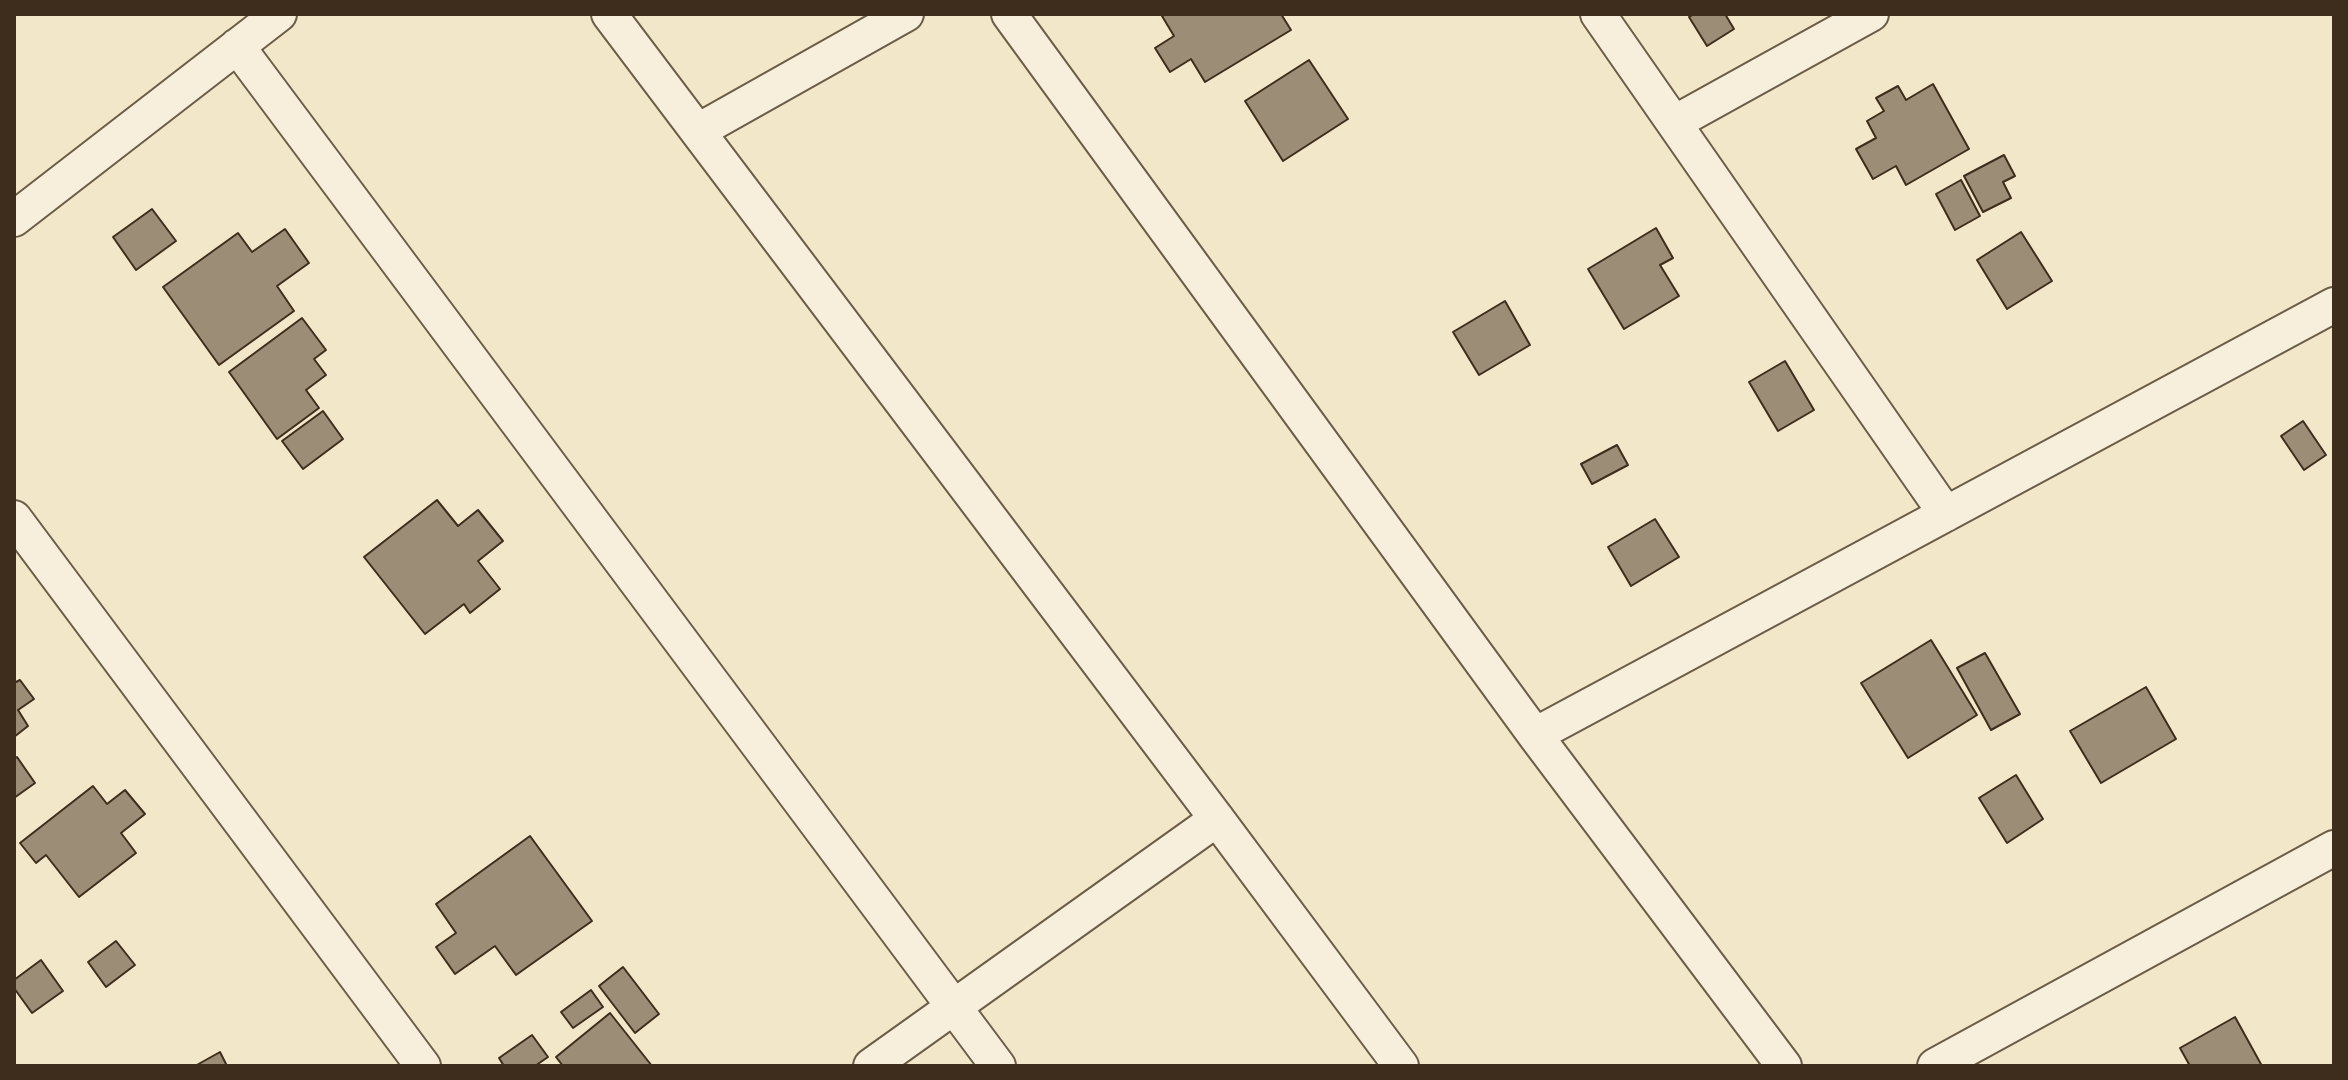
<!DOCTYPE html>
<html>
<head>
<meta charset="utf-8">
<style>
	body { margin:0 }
	#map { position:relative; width:2348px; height:1080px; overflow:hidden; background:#f2e7c9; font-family:"Sorts Mill Goudy",serif }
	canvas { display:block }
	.frame { position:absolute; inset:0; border:16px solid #3e2d1c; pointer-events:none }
</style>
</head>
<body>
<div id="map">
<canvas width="2348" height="1080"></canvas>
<div class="frame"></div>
</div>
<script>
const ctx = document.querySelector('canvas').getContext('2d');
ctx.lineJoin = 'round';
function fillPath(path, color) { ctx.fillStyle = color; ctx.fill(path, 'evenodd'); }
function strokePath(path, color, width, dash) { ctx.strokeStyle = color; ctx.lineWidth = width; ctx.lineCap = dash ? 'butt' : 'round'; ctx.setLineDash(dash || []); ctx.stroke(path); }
const building = new Path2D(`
	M1166 14H1281L1291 30 1205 82 1191 59 1170 72 1155 48 1174 36 1162 16Z
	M1694 14H1725L1734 29 1707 46 1689 17Z
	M1309 60 1348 119 1283 161 1245 101Z
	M1933 84 1969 149 1906 185 1896 166 1873 179 1856 149 1876 138 1867 121 1884 111 1876 98 1898 86 1906 100Z
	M2004 155 2015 176 2003 182 2011 198 1983 212 1964 176Z
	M1961 180 1980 216 1955 230 1936 194Z
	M152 209 176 241 136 270 113 237Z
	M1656 228 1673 258 1660 265 1679 296 1624 329 1588 269Z
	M285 229 309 263 277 286 294 311 219 365 163 287 238 233 252 252Z
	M2021 232 2052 281 2007 309 1977 260Z
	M1505 301 1530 345 1479 375 1453 332Z
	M302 318 326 350 314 359 326 375 306 390 319 408 277 439 229 372Z
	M1785 361 1814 410 1778 431 1749 382Z
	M323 411 343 439 303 469 282 441Z
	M2303 421 2326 455 2304 470 2281 436Z
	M1617 445 1628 465 1592 484 1581 464Z
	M437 500 458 526 478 510 503 541 478 561 500 589 470 613 464 604 425 634 364 557Z
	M1655 519 1679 557 1631 586 1608 547Z
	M1931 640 1977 715 1908 758 1861 683Z
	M1985 653 2020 714 1991 730 1957 668Z
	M20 680 34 699 18 710 28 726 14 737V683Z
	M2146 687 2176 739 2101 783 2070 731Z
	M17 757 35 783 14 798V759Z
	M2016 775 2043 819 2007 843 1979 798Z
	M93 786 107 804 125 790 145 814 121 833 136 853 79 897 46 855 36 863 20 843Z
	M530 836 592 921 516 975 495 946 455 974 436 947 456 933 436 904Z
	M116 941 135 965 106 987 88 962Z
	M41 960 63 991 32 1013 14 988V980Z
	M623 967 659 1014 635 1033 599 986Z
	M591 990 603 1007 573 1028 561 1012Z
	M610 1013 652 1066H563L556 1057Z
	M2235 1017 2262 1066H2190L2180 1048Z
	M532 1035 548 1057 535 1066H504L499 1058Z
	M220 1052 227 1066H195Z`);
fillPath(building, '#9c8e76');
strokePath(building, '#3e2d1c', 2);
const street = new Path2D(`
	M609 14 1217 819 1401 1066
	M1009 14 1535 735 1784 1066
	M1598 14 1946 514
	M237 46 998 1066
	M1674 123 1871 14
	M698 131 906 14
	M14 219 279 14
	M14 518 423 1066
	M1535 735 2334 305
	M871 1066 1217 819
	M1935 1066 2334 848`);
strokePath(street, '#6b5c47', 38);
strokePath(street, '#f7efdc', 34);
</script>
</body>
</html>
